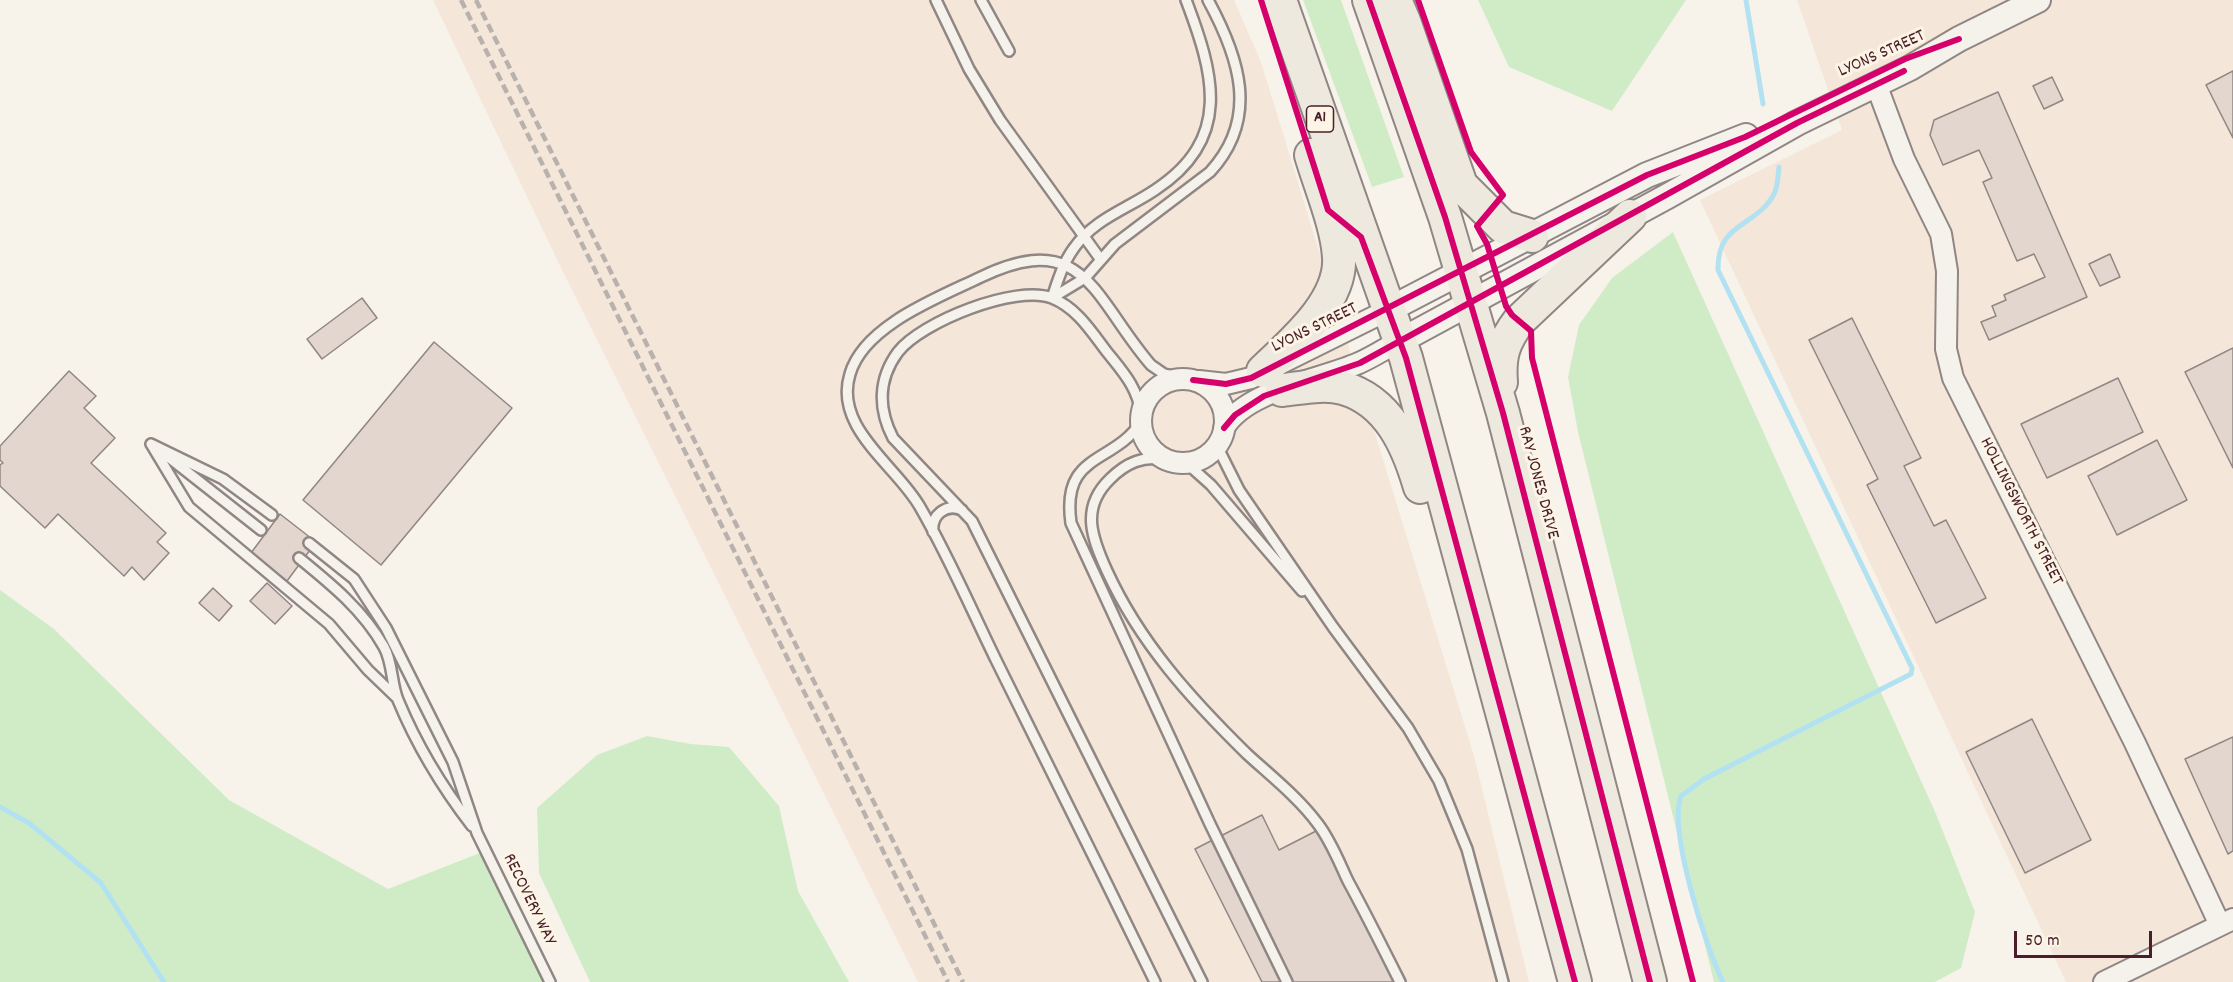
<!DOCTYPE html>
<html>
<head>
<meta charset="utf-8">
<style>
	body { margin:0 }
	#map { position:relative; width:2233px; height:982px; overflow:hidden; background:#f7f3ea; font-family:Dekko,sans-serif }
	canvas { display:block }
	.scale { position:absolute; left:2014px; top:931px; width:138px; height:27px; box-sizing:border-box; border:3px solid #4a1f2b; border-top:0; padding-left:8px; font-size:18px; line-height:21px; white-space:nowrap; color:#4a1f2b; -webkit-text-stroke:4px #fcf5e5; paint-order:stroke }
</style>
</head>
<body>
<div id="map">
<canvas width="2233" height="982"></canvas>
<div class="scale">50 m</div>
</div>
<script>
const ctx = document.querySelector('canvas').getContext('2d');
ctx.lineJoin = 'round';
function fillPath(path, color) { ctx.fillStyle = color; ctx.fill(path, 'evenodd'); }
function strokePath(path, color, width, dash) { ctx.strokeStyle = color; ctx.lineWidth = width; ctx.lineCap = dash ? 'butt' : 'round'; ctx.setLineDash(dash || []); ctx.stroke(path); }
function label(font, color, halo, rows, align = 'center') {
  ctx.font = font + ' Dekko,sans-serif'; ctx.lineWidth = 6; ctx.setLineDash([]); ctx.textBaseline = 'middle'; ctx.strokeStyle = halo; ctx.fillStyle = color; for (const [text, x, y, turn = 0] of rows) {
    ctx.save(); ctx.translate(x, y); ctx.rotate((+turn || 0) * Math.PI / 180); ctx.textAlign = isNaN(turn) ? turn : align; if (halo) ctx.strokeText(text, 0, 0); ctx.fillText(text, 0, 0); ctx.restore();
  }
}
fillPath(new Path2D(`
	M433 0H1234L1261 62 1474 756 1529 982H918L563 272Z
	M1797 0H2233V982H2066L1700 200 1842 130Z`), '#f4e6d8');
fillPath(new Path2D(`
	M1303 0H1341L1404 177 1372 187Z
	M1478 0H1686L1612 111 1509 67Z
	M1673 232 1936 814 1975 912 1961 968 1935 982H1714L1578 432 1568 377 1579 325 1612 278Z
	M0 590 54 629 229 800 388 889 485 851 550 982H0Z
	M647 736 691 744 729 747 779 806 798 891 849 982H590L539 873 537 808 597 755Z`), '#d0ecc7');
strokePath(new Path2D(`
	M1746 0 1763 104
	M0 807 29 823 101 883 164 982
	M1723 982C1706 948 1668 830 1681 796L1704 779 1911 674 1912 668 1718 270C1717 221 1756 228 1774 194 1778 187 1778 175 1779 167`), '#b2e1f2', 5);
const building = new Path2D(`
	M2233 71V138L2206 85Z
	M2052 77 2063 100 2044 109 2033 86Z
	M1998 92 2087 297 1989 340 1981 322 1996 316 1992 306 2006 300 2004 295 2045 277 2034 254 2017 261 1983 182 1992 178 1979 150 1943 165 1930 135 1934 120Z
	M2110 254 2120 277 2100 286 2089 264Z
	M362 298 377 318 322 359 307 339Z
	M1852 318 1921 458 1904 466 1934 526 1946 520 1986 598 1936 623 1867 485 1878 479 1809 340Z
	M434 342 512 408 381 565 303 500Z
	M2233 348V468L2185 372Z
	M69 371 96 396 84 408 115 438 91 463 166 533 157 542 169 553 144 580 132 567 124 576 58 514 45 528 0 486V465L3 463 0 460V446Z
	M2118 378 2143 432 2047 478 2021 424Z
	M2157 440 2187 500 2117 535 2088 476Z
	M280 514 316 542 287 581 251 553Z
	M267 583 292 606 275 624 250 601Z
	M213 588 232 606 219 621 199 603Z
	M2032 719 2091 840 2025 873 1966 752Z
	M2233 737V851L2228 854 2185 759Z
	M1262 815 1279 850 1318 830 1394 982H1262L1195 849Z`);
fillPath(building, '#e3d6ce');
strokePath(building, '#908684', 1.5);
const service = new Path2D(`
	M936 0 969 69 1000 120 1101 260
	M981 0 1009 51
	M1052 298 1085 278 1115 244 1210 172C1260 118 1239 57 1208 0
	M1052 298C1058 280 1063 263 1074 248 1094 219 1127 209 1155 190 1233 139 1214 74 1186 0
	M1141 414C1138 388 1123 372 1107 352 1091 331 1077 308 1052 298 1016 284 921 322 898 352 878 379 878 409 893 438L972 521 1202 982
	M1141 422C1113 465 1061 452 1071 523L1210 824 1287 982
	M1221 436 1220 452 1239 490 1333 627 1408 728 1439 781 1467 849 1503 982
	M151 444 189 507 329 624 368 670 396 697
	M151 444 223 479 272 515
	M167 456 261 530
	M1167 460C1143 455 1126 463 1110 479 1080 508 1092 538 1107 571 1140 643 1191 699 1247 754 1271 776 1299 798 1318 824 1331 841 1339 862 1348 881 1366 914 1383 948 1400 982
	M1176 463 1192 468 1211 485 1302 591
	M933 532C931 515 946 503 962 510
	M309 543 354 579 386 628 453 762 477 833 550 982
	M299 558C331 584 363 610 384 647 393 663 391 683 398 700 417 746 442 787 472 826
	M1155 982C1103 875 1050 769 997 662 972 611 949 557 920 507 897 466 833 428 850 374 864 325 940 297 981 277 1085 227 1094 299 1151 365L1164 374 1187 379`);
const minor = new Path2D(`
	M1876 84 1904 159 1941 234 1947 271 1946 349 1953 378 2135 743 2220 925
	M1141 421a42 42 0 1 1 84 0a42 42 0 1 1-84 0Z
	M1199 381 1226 384 1251 378 1390 309
	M1224 428C1246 390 1321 380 1359 363 1373 357 1386 348 1400 341
	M2104 982 2233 919`);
const tertiary = new Path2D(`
	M1390 309 1647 175 1746 136
	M1400 341 1666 197 1797 123 1910 68 1959 39 2038 0`);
const trunk = new Path2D(`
	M1280 0 1406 358 1575 982
	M1369 0 1445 217 1503 413 1650 982
	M1395 0 1404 21 1461 185 1503 227 1532 236
	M1263 371C1292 343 1342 302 1339 257 1337 225 1320 186 1311 155
	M1501 382C1499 357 1503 342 1519 321L1630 216
	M1282 390C1301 388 1324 383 1343 388 1389 401 1408 446 1420 487`);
strokePath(service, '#908684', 14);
strokePath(minor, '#908684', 24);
strokePath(tertiary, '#908684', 28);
strokePath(trunk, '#908684', 36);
strokePath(service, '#f5f2ec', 9);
strokePath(minor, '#f5f2ec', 20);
strokePath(tertiary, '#f5f2ec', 24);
strokePath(trunk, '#eee9df', 32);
strokePath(new Path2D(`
	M461 0 948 982
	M476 0 963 982`), '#b8b1ae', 4.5, [9, 4.5]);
strokePath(new Path2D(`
	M1261 0 1328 210 1361 237 1406 358 1575 982
	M1369 0 1445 217 1503 413 1650 982
	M1418 0 1471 152 1503 195 1477 226 1487 244 1506 306 1512 315 1531 331 1532 358 1693 982
	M1193 380 1226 384 1251 378 1647 175 1745 137 1905 59 1959 39
	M1224 428 1235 415 1264 396 1360 363 1797 123 1904 71`), '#d6006c', 6);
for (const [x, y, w] of [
	[1320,119,27]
]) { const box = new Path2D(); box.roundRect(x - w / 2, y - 13, w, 26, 4.5); ctx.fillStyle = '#fcf5e5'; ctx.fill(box); strokePath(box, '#4a1f2b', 1.5); }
label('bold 16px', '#4a1f2b', null, [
	["A1",1320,119]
]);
label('18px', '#4a1f2b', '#fcf5e5', [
	["LYONS STREET",1882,55,-24],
	["LYONS STREET",1315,329,-26],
	["RAY JONES DRIVE",1537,483,75],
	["HOLLINGSWORTH STREET",2020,512,63],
	["RECOVERY WAY",528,900,64]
]);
</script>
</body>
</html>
